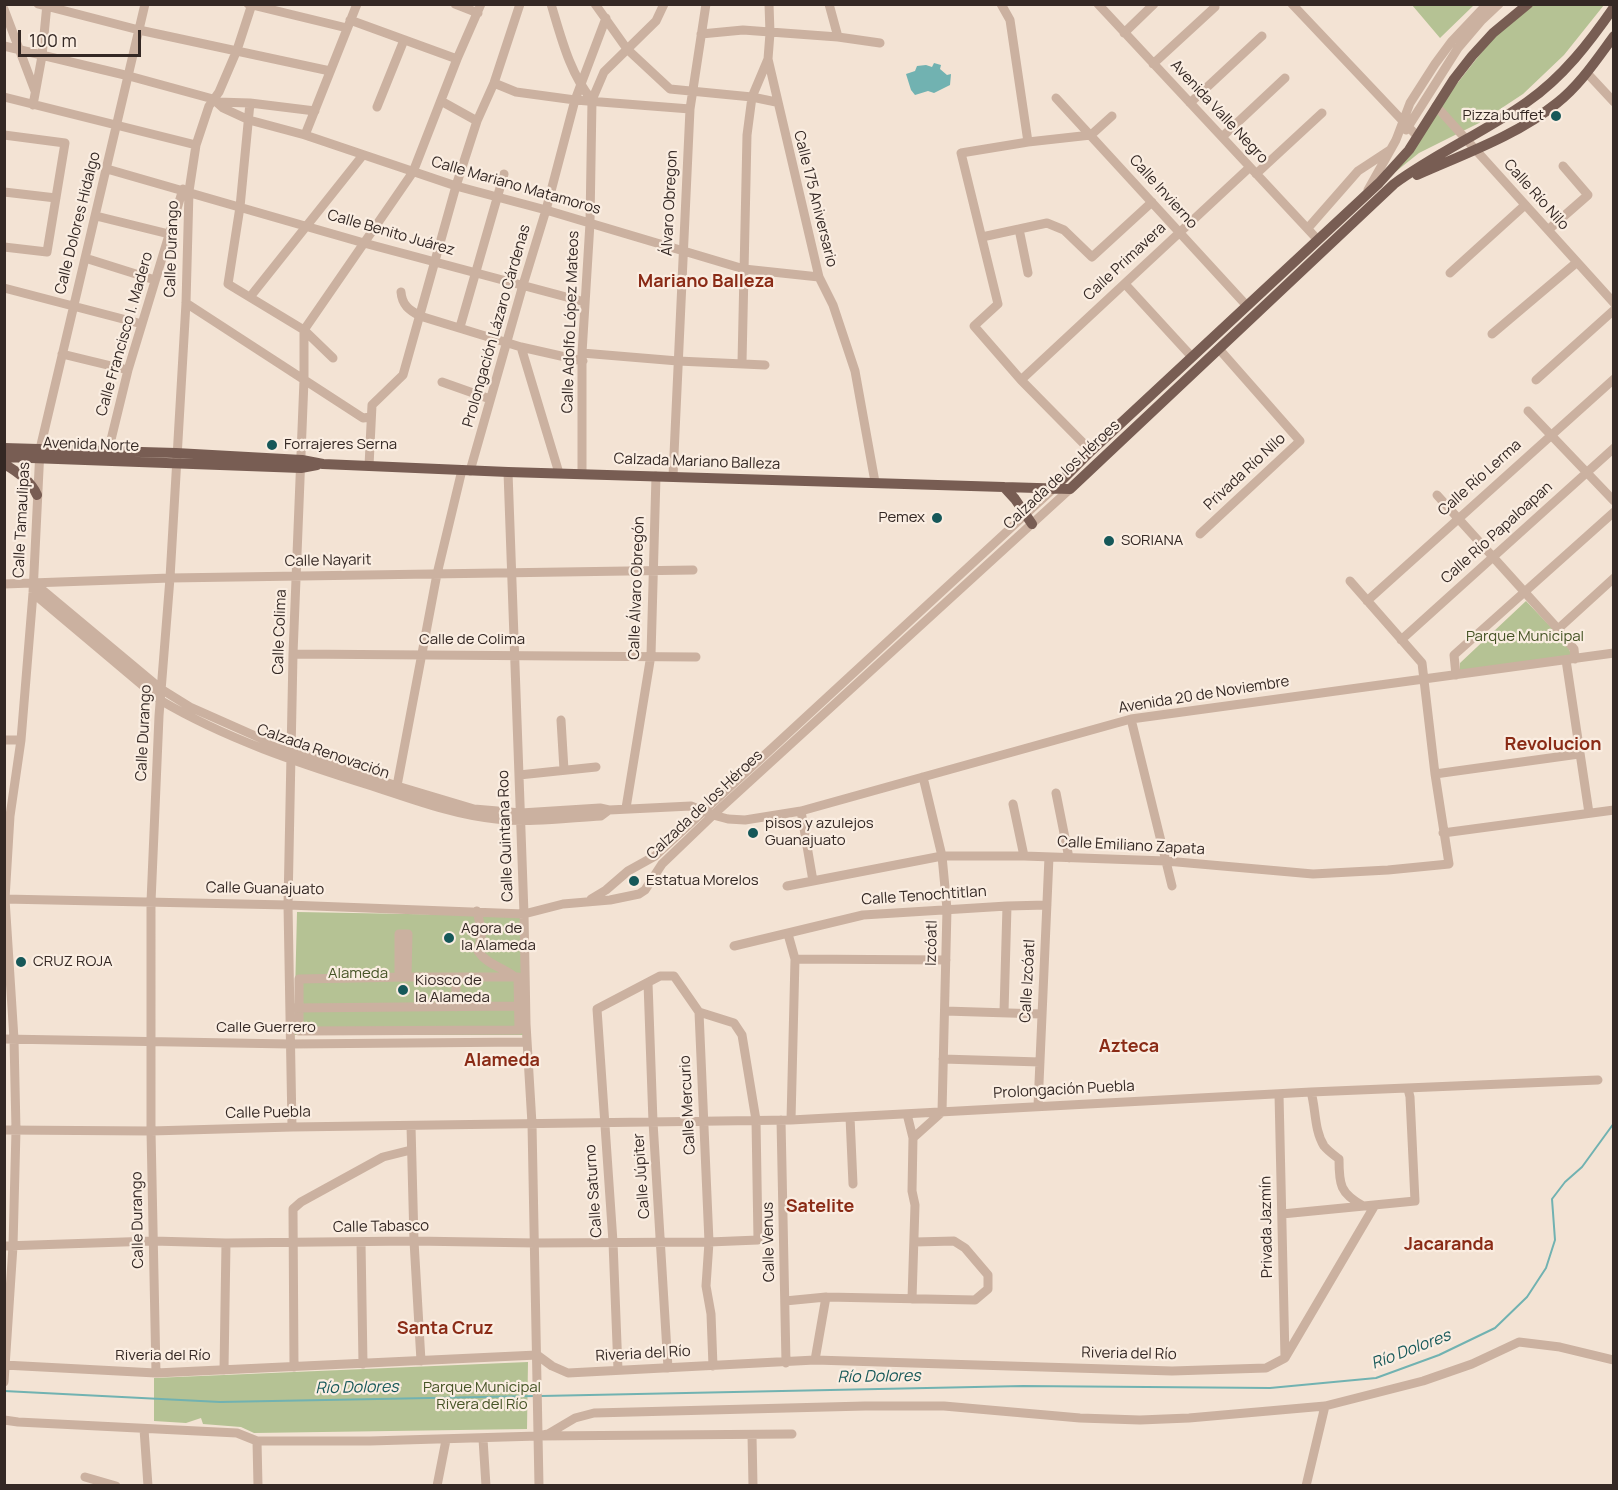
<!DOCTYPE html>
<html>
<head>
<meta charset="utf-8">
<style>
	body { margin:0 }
	#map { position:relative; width:1618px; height:1490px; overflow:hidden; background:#f3e3d4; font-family:Manrope,sans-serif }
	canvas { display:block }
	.frame { position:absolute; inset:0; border:6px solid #342824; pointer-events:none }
	.scale { position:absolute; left:18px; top:30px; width:123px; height:27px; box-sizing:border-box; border:3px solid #342824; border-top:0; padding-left:8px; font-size:18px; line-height:21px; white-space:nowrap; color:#342824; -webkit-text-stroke:4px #faede1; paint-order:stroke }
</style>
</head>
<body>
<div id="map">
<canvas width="1618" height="1490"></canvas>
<div class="frame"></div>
<div class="scale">100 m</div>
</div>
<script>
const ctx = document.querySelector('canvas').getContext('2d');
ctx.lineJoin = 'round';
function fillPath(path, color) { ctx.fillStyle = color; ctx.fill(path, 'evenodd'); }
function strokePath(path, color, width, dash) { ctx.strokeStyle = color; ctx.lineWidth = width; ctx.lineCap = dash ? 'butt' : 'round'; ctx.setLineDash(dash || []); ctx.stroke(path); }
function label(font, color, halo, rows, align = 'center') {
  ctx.font = font + ' Manrope,sans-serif'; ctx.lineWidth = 4.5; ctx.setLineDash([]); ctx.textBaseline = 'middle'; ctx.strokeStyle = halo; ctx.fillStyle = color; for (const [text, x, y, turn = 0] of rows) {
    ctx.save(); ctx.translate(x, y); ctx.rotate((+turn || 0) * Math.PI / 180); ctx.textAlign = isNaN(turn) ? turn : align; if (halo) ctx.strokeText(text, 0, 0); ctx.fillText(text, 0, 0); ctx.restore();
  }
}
fillPath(new Path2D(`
	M1412 5H1474L1440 38Z
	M1533 5H1604L1564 55 1523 94 1479 123 1419 153 1384 181 1437 109 1496 34Z
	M1526 601 1568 645 1571 655 1460 671V663Z
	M297 912 520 916 523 1035H294Z
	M528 1362 527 1429 254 1433 241 1427 203 1424 201 1418 186 1423 154 1421V1378Z`), '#b5c294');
fillPath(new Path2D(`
	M934 63 941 65 940 69 947 75 951 74 950 85 934 93 928 91 915 95 911 90 906 74 915 71 917 66 926 65 932 67Z`), '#71b2b1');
strokePath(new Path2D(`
	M4 1391 220 1402 535 1396
	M541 1396 1023 1386 1270 1388 1376 1378 1439 1355 1495 1328 1527 1297 1546 1268 1555 1240 1552 1199 1565 1182 1582 1167 1614 1123`), '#71b2b1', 2);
strokePath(new Path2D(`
	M38 4 139 30 330 71
	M248 4 347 28
	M455 4 478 13
	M551 4C561 37 570 74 592 100
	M595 4 627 49 670 89 752 97 776 102
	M829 4 838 37
	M1001 4 1010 20 1028 142
	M1098 4 1318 240
	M1292 4 1418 137
	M4 9 35 91
	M350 20 457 59
	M1124 33 1154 4
	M701 34 743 30 838 37 880 43
	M4 46 129 76 213 99 223 108 249 120 305 135 456 186 546 210 744 269 819 277
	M768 59 819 277 833 305 855 371 875 482
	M1153 64 1215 7
	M1587 73 1614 102
	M494 83 516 92 575 100 690 109
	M4 97 196 145
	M1056 98 1247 306
	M441 101 477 121
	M217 102 250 103 315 111
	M250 103 240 207 228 284 304 330 333 358
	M1190 103 1262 36
	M33 105 42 56 47 4
	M1436 106 1614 303
	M377 107 404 40
	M1406 130 1458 48 1481 21 1499 4
	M4 135 65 143 47 252 4 247
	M305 135 357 4
	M1222 137 1285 78
	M107 169 364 243 585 302
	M1256 174 1322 113
	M1368 190 1396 140 1410 103 1435 64 1452 41 1487 4
	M4 192 56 198
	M96 216 169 234
	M1308 228 1358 171 1390 150
	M1019 229 1028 273
	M1548 230 1588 195 1563 166
	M982 237 1047 223 1064 230 1092 257 1152 202
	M85 258 155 280
	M1450 273 1525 205
	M1125 284 1192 357
	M4 288 142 324
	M401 292C402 305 409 310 420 316L521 347 583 361
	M250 297 363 155
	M186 303 363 418 371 417
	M460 327 504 174
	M1492 334 1576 263
	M521 347 559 473
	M582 353 678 361 765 365
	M62 354 128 370
	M742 363 747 135 752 97 768 59 770 33 769 4
	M1021 380 1250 167
	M1536 380 1614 310
	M442 382 490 399
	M1528 411 1614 501
	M1091 451 1021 380 974 326 998 304 961 153 1028 142 1091 135 1112 116
	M108 452 128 370 183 189
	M369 466 372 405 403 375 456 186 477 121 494 83 520 4
	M470 471 523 285 546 210 575 100 606 18
	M508 472 524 914 526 1024 532 1124 539 1486
	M582 474V353L590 223 592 100 604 72 656 21 664 4
	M673 476 690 109 706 4
	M1437 495 1558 629 1574 649 1575 659
	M1200 534 1300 441 1219 349
	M34 583 161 689 190 707 278 746 397 786 474 809 521 813 600 808 609 810 691 806 713 815 728 819 745 820 801 811 1131 719 1614 653
	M4 584 170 578 693 570
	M33 593 160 700C226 739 299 763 372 786 412 799 454 815 496 819 530 823 566 818 601 816L609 810
	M1367 601 1614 379
	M1558 629 1614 578
	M1401 640 1614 448
	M293 654 696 657
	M1566 660 1589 813
	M1456 675 1454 655 1614 512
	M1131 719 1172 886
	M561 720 564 770
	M4 740H21
	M1435 774 1579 754
	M519 775 596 767
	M396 791 437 574 462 470
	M1056 793 1069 858
	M1013 804 1024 856
	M626 808 651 655 656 476
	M801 811 813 881
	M1443 833 1614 810
	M787 886 942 856H1024L1166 861 1313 874 1388 870 1449 864 1435 774 1422 663 1350 581
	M4 899 288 905 524 914 563 904 610 900 639 894 645 890 662 864 713 815 1070 489
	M591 899 606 890 628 871 655 856 1053 489
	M477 911 482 933 478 951C487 965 503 967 515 977
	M788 934 795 959 791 1120
	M734 946 863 915 1007 906 1047 905
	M795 959 946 960
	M399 977V934H408L407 977
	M407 977H518L519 1030 299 1031V979Z
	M456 977V1007
	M648 983 653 1122 668 1368
	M293 1008 519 1006
	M945 1011 1041 1014
	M1004 1012 1007 906
	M4 1039 290 1044 527 1042
	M943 1059 1040 1062
	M1311 1092C1316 1109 1314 1130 1324 1146 1328 1151 1334 1155 1339 1159 1339 1185 1340 1193 1363 1206
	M1279 1094 1285 1358
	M1038 1106 1049 857
	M907 1114 913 1138 912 1191 915 1205 912 1299
	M850 1117 853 1184
	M781 1120 786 1363
	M411 1126 414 1241 421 1361
	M292 1127 288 905 293 654 304 380V330L413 172 457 59 481 4
	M4 1130 151 1131 292 1127 791 1120 1311 1092 1598 1080
	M913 1138 942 1112 947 909 942 856 923 777
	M1282 1214 1415 1201 1410 1097 1408 1089
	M361 1242 363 1364
	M4 1246 153 1241 226 1243 414 1241 535 1243 709 1242 758 1240 756 1120 742 1035 734 1023 699 1012
	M785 1301 826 1297 975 1300 988 1289V1275L965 1248 954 1241 915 1242
	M1285 1358 1375 1205
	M815 1360 826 1297
	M4 1365 156 1373 537 1355 552 1366 568 1373 815 1360 1172 1371 1266 1368 1285 1358
	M294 1367 293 1209 301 1202 383 1157 411 1150
	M224 1370 226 1243
	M618 1370 613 1242 597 1009 660 976H674L699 1012 709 1242 706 1286 711 1314 713 1366
	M156 1373 151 1131V902L159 716 170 578 186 303 189 191 196 145 209 106 219 92 237 50 252 4
	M4 1382 13 1246 16 1130 14 1039 5 899 10 816 21 740 33 593 40 449 145 4
	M4 1420 18 1422 237 1433 257 1441H370L538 1436 792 1434
	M144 1429 148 1486
	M752 1435 753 1486
	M538 1436 548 1434 575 1418 594 1413 865 1406H944L1080 1418 1140 1420 1189 1418 1325 1406 1423 1381 1472 1364 1519 1342 1560 1347 1614 1360
	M483 1439 486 1486
	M257 1441 258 1486
	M85 1477 116 1486
	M437 1486 446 1440
	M1306 1486 1325 1406`), '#cbb1a0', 9);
strokePath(new Path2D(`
	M1417 175C1464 154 1516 136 1557 103 1580 85 1597 59 1614 36
	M4 448 176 453 302 460 323 464 508 472 1070 489 1394 184C1436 153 1485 132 1527 102 1563 77 1589 43 1614 7
	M4 457 301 468 317 465
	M4 464C18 472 31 481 37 495
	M1004 487 1015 499 1032 524
	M1053 489 1091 451 1379 183 1409 150 1454 79 1472 56 1493 33 1528 4`), '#785d53', 10);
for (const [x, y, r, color] of [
	[1556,116,6,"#165859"],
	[272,445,6,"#165859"],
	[937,518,6,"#165859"],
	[1109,541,6,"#165859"],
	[753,833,6,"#165859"],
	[634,881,6,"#165859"],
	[449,938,6,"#165859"],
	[21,962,6,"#165859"],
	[403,990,6,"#165859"]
]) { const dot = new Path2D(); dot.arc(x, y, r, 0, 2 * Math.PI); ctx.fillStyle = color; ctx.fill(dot); strokePath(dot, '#faede1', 2); }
label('15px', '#342824', '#faede1', [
	["Avenida Valle Negro",1219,112,47],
	["Calle Mariano Matamoros",516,186,16],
	["Calle Invierno",1163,192,48],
	["Calle Río Nilo",1536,195,48],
	["Calle 175 Aniversario",815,199,76],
	["Álvaro Obregon",670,203,-87],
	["Calle Dolores Hidalgo",78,223,-76],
	["Calle Benito Juárez",391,233,16],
	["Calle Durango",172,249,-88],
	["Calle Primavera",1125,262,-43],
	["Calle Adolfo López Mateos",571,322,-88],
	["Prolongación Lázaro Cárdenas",497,326,-74],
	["Calle Francisco I. Madero",125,334,-74],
	["Avenida Norte",91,445,2],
	["Calzada Mariano Balleza",697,462,2],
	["Privada Río Nilo",1245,472,-43],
	["Calzada de los Héroes",1062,475,-43],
	["Calle Río Lerma",1480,478,-42],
	["Calle Tamaulipas",22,520,-87],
	["Calle Río Papaloapan",1497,533,-42],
	["Calle Nayarit",328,561,-1],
	["Calle Álvaro Obregón",637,588,-88],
	["Calle Colima",280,632,-88],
	["Calle de Colima",472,640],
	["Avenida 20 de Noviembre",1204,695,-9],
	["Calle Durango",144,733,-87],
	["Calzada Renovación",323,752,19],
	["Calzada de los Héroes",705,805,-43],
	["Calle Quintana Roo",506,836,-92],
	["Calle Emiliano Zapata",1131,846,3],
	["Calle Guanajuato",265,889,1],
	["Calle Tenochtitlan",924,896,-4],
	["Izcóatl",932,943,-89],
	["Calle Izcóatl",1028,981,-87],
	["Calle Guerrero",266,1028],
	["Prolongación Puebla",1064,1090,-3],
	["Calle Mercurio",688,1105,-93],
	["Calle Puebla",268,1113,-1],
	["Calle Júpiter",642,1176,-94],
	["Calle Saturno",594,1191,-94],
	["Calle Durango",138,1220,-91],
	["Calle Tabasco",381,1227,-1],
	["Privada Jazmín",1267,1227,-91],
	["Calle Venus",769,1242,-91],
	["Riveria del Río",643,1354,-3],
	["Riveria del Río",1129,1354,1],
	["Riveria del Río",163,1356]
]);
label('15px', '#342824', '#faede1', [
	["Pizza buffet",1544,116,"right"],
	["Forrajeres Serna",284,445],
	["Pemex",925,518,"right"],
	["SORIANA",1121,541],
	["pisos y azulejos",765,824],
	["Guanajuato",765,841],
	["Estatua Morelos",646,881],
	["Agora de",461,929],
	["la Alameda",461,946],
	["CRUZ ROJA",33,962],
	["Kiosco de",415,981],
	["la Alameda",415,998]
], 'left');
label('15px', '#465426', '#faede1', [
	["Parque Municipal",1525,637],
	["Alameda",358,974],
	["Parque Municipal",482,1388],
	["Rivera del Río",482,1405]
]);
label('italic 16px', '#165859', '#faede1', [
	["Río Dolores",1411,1350,-21],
	["Río Dolores",879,1377,-1],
	["Río Dolores",357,1388,-1]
]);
label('bold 18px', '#8a2b16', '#faede1', [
	["Mariano Balleza",706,282],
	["Revolucion",1553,745],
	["Azteca",1129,1047],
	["Alameda",502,1061],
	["Satelite",820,1207],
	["Jacaranda",1449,1245],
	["Santa Cruz",445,1329]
]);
</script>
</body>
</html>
